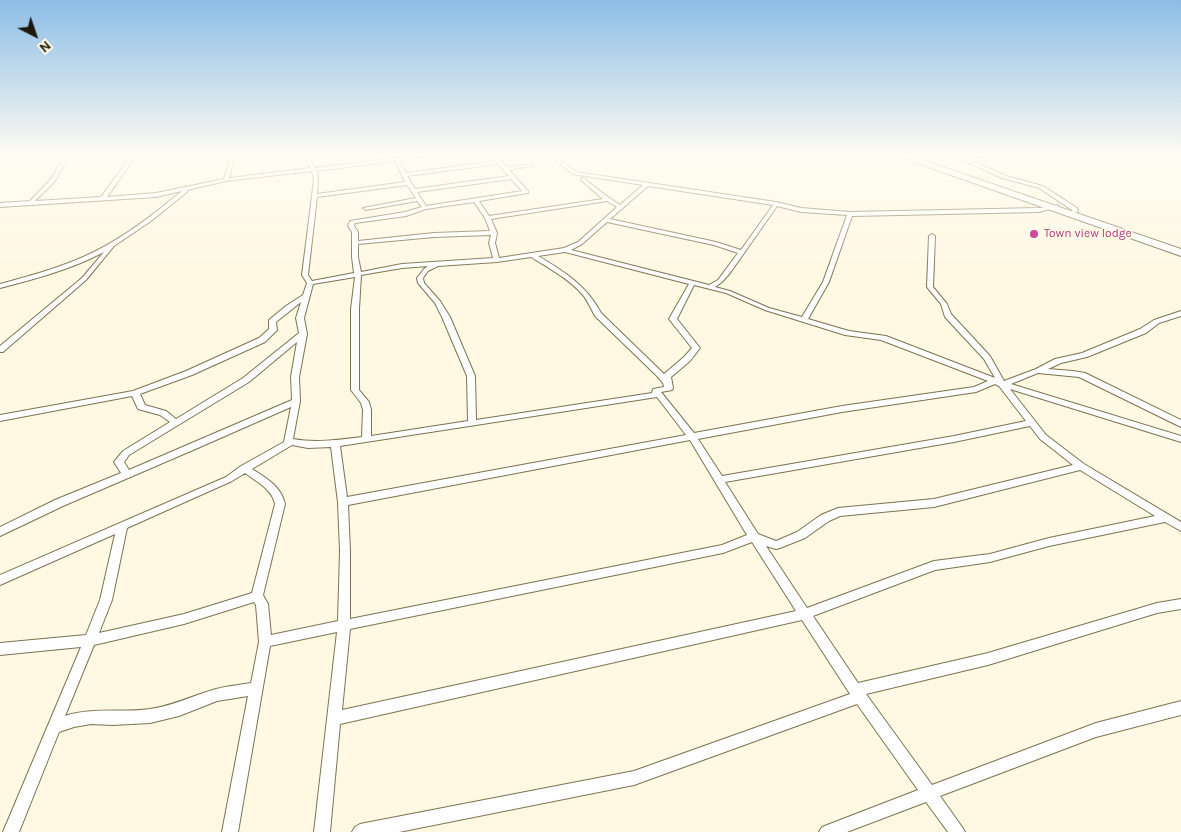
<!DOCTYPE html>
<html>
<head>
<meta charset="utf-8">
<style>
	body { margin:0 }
	#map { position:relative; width:1181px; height:832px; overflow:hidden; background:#fff8e3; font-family:Karla,sans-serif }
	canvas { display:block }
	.north { position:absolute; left:10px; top:10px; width:50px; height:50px; -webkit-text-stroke:4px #fff8e3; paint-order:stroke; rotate:139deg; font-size:14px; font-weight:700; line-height:20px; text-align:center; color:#1c180b }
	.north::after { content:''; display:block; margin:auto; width:18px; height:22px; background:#1c180b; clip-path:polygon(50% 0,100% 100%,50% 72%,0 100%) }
</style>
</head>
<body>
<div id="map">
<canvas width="1181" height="832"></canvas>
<div class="north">N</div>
</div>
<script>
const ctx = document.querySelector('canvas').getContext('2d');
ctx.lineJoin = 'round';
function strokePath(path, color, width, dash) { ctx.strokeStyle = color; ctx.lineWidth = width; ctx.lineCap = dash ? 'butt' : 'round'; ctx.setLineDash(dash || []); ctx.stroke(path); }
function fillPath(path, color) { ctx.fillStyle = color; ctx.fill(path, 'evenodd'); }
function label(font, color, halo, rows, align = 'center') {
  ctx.font = font + ' Karla,sans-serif'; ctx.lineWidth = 4; ctx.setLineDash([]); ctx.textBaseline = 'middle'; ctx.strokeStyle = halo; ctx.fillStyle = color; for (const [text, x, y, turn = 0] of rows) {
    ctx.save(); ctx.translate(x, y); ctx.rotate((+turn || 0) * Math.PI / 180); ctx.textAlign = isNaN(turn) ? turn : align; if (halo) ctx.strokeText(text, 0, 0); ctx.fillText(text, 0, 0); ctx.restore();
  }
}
const street = new Path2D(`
	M64 156H69L55 181 35 201 101 197 131 156H136L107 197 156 193 224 179 231 156H235L229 178 311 168 303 156H308L315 168 396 158 427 156 399 161 406 173 496 161 492 156H497L507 167 533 164V166H531L509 170 528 191V193L479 201 489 216 603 199 581 180V178H583L608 197 620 205 643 185 573 174 550 156H556L576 172 776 202 801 208 850 212 1039 208 1058 205V207L1039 212 852 216 829 282 808 319 849 331 886 336 995 378 984 359 945 317 941 304 927 287 929 236 932 234 935 236 933 287 947 304 951 314 990 356 1004 381 1036 369 1055 359 1082 353 1140 329 1154 320 1181 311V316L1159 323 1146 333 1087 357 1061 363 1048 369 1073 371 1085 373 1181 420V427L1079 377 1038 373 1011 384 1181 436V442L1010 389 1046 435 1084 464 1181 522V531L1165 522 1049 546 990 562 935 570 813 616 858 683 988 653 1157 603 1181 599V609L1157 613 988 665 866 694 932 785 1096 723 1181 701V715L1096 737 940 796 962 827 965 832H948L926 802 847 832H819L822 827 918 790 857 704 634 785 399 832H352L355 827 360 824 634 771 850 694 802 620 340 724 330 832H314L337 632 270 646 238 832H222L248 696 217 701 179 716 150 723 113 725 91 724 74 727 59 732 19 832H3L81 647 0 655V643L86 635 100 600 115 534 0 585V575L226 477 241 466 284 442 291 407 200 447 63 506 0 536V527L55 500 121 473 114 462 123 451 170 422 160 415 138 409 132 396 0 421V415L133 391 186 371 259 338 269 329V320L286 306 303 295 307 283 302 275 314 180 312 171 226 181 187 190V192L151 221 114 246 86 280 3 352H0V346L82 278 104 252C72 269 35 279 0 288V284C32 275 64 267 94 252 126 236 154 214 182 191L156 197 0 207V203L30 201 51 179ZM395 161 405 182 317 194 318 180 317 171ZM498 164 509 176 415 189 407 176ZM511 179 522 191 426 206 417 192ZM407 185 416 198 363 208 366 210 417 201 422 207 405 212 350 221 348 226 352 232V257L354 273 312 281 308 275 317 197ZM648 186 773 205 741 250 716 242 610 219ZM607 201 617 207 578 242 564 248 499 258 495 243 497 233 491 219ZM474 202 485 218 490 231 434 233 358 241V232L354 226 355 223 406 216 426 209ZM777 206 801 212 847 215 823 282 802 317 769 308 730 291 715 287 722 282 730 273ZM607 222 714 245 738 253 718 280 709 285 571 250 582 244ZM491 235 489 243 493 258 402 264 361 272 358 257V244L434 237ZM565 252 689 284 669 319 692 348 684 357 664 374 601 313C587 286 564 271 538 256ZM531 257C549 268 569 279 583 295 588 301 591 309 595 316L657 376 663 383 664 387 653 389 652 393 476 420 475 376 450 317 440 301 424 283 423 278 428 271 438 266 497 262ZM428 266 424 269 417 278 418 283 435 303 442 317 467 376 468 421 371 436V410L369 402 359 390V309L361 275 402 268ZM355 277 351 309V390L361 403 363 410 362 437C338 440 316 443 293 439L300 401 299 377 307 334 304 318 313 284ZM694 285 726 293 765 310 845 335 881 340 988 381 974 387 842 406 694 433 661 392 672 390 673 388 671 377 690 361 700 348 677 319ZM301 302 296 318 299 333 243 378 176 419 166 411 145 405 140 394 192 375 265 342 277 330 276 322ZM297 342 291 377 292 400 129 470 124 462 129 455 249 382ZM995 384 999 386 1026 421 954 436 722 476 698 439 842 412 976 392ZM657 397 686 435 347 497 340 446ZM1030 426 1040 439 1073 465 934 499 838 508 821 515 797 532 776 541 758 534 725 482 954 442ZM690 440 747 535 722 545 350 619V551L348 505ZM292 445 308 448 331 447 338 502 340 551 338 621 271 635 268 604 263 595 285 504C281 486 266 478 252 469ZM1080 470 1155 516 1049 538 990 554 934 561 807 608 766 546 776 549 780 548 805 538 829 521 840 516 934 507ZM245 473C257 482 272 489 275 504L252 593 184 614 99 633 112 600 127 528 232 481ZM752 542 796 611 342 710 350 629 723 553ZM254 602 256 605 259 642 251 683C240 685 227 686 216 689 194 695 173 706 150 709 121 713 93 707 65 716L94 645 184 624Z
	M954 156H961L970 160 996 156H1012L974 162 1006 176 1043 186 1077 208 1078 212 1073 213 1072 210 1039 188 1002 178Z`);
const highway = new Path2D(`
	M897 156H911L1181 249V256Z`);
strokePath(street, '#7d7352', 2);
strokePath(highway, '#7d7352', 2);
fillPath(street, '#fff');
fillPath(highway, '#fff');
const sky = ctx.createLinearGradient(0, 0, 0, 273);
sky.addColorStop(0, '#8cbde6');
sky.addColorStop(0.57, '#fffcf2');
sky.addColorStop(1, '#fffcf200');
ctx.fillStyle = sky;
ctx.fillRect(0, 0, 1181, 273);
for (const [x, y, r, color] of [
	[1034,234,5,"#d1479c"]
]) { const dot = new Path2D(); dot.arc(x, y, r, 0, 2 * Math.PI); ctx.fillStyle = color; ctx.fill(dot); strokePath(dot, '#fff8e3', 2); }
label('12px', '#b23c85', '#fff8e3', [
	["Town view lodge",1044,234]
], 'left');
</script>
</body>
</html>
